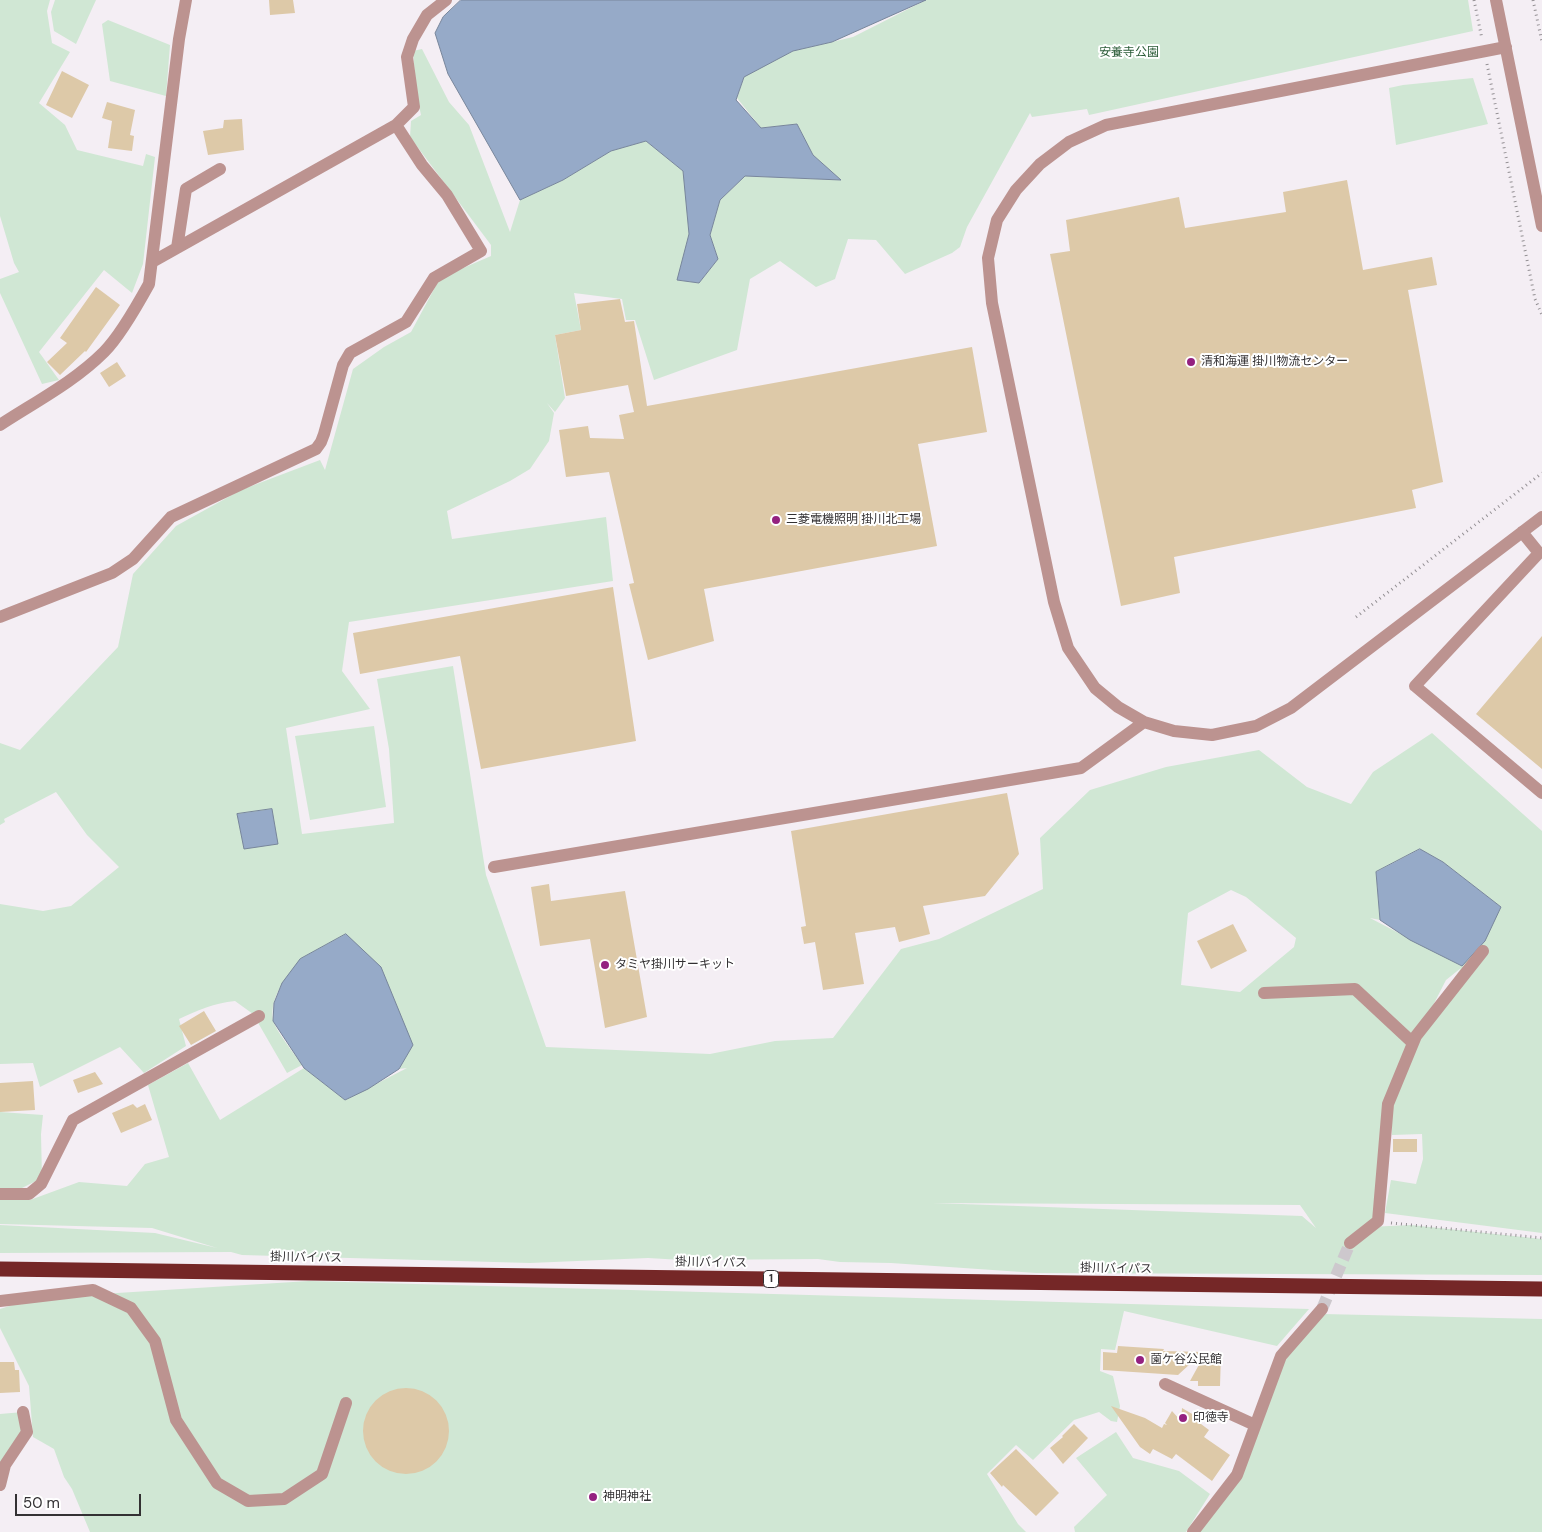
<!DOCTYPE html>
<html>
<head>
<meta charset="utf-8">
<style>
	body { margin:0 }
	#map { position:relative; width:1542px; height:1532px; overflow:hidden; background:#f4eef4; font-family:"DM Sans",sans-serif }
	canvas { display:block }
	.scale { position:absolute; left:15px; top:1494px; width:126px; height:22px; box-sizing:border-box; border:2px solid #333133; border-top:0; padding-left:6px; font-size:15px; line-height:18px; white-space:nowrap; color:#333133; -webkit-text-stroke:4px #fff; paint-order:stroke }
</style>
</head>
<body>
<div id="map">
<canvas width="1542" height="1532"></canvas>
<div class="scale">50 m</div>
</div>
<script>
const ctx = document.querySelector('canvas').getContext('2d');
ctx.lineJoin = 'round';
function fillPath(path, color) { ctx.fillStyle = color; ctx.fill(path, 'evenodd'); }
function strokePath(path, color, width, dash) { ctx.strokeStyle = color; ctx.lineWidth = width; ctx.lineCap = dash ? 'butt' : 'round'; ctx.setLineDash(dash || []); ctx.stroke(path); }
function label(font, color, halo, rows, align = 'center') {
  ctx.font = font + ' "DM Sans","Noto Sans JP",sans-serif'; ctx.lineWidth = 4; ctx.setLineDash([]); ctx.textBaseline = 'middle'; ctx.strokeStyle = halo; ctx.fillStyle = color; for (const [text, x, y, turn = 0] of rows) {
    ctx.save(); ctx.translate(x, y); ctx.rotate((+turn || 0) * Math.PI / 180); ctx.textAlign = isNaN(turn) ? turn : align; if (halo) ctx.strokeText(text, 0, 0); ctx.fillText(text, 0, 0); ctx.restore();
  }
}
fillPath(new Path2D(`
	M0 0H50L47 11 52 43 70 52 39 103 65 125 77 150 143 166 146 154 155 157 143 264 132 293 104 270 39 352 59 380 42 384 0 293V279L19 272 14 263 0 216Z
	M55 0H96L76 44 54 31 51 12Z
	M926 0H1468L1473 31 1089 115 1087 109 1032 117 1030 113 967 227 960 247 952 253 905 274 876 240 848 239 835 279 816 287 780 261 750 279 737 350 654 380 635 320H626L622 299 574 293 581 330 555 335 565 398 555 412 547 403 554 413 549 441 530 469 510 481 447 511 452 539 606 517 613 581 349 622 342 671 370 709 286 728 302 834 394 823 389 749 377 679 453 666 486 875 546 1047 710 1054 775 1041 833 1038 901 949 939 939 1043 889 1040 838 1090 790 1166 767 1259 750 1307 787 1351 804 1373 772 1432 733 1542 831V1233L1385 1213 1391 1180 1416 1184 1423 1159 1422 1134 1392 1135V1100L1378 1221 1368 1227 1411 1225 1542 1239V1275L1036 1273 891 1263 840 1262 818 1259 682 1260 648 1258 530 1263 242 1255 231 1252 0 1253V1225L155 1233 217 1248 152 1228 0 1224V1199L30 1200 79 1182 127 1186 145 1164 169 1157 148 1085 188 1063 220 1120 304 1068 345 1100 407 1068 399 1069 413 1044 305 956C290 974 269 994 273 1020 274 1028 296 1056 302 1065L287 1073 253 1014 235 1001C214 1003 198 1010 179 1019L186 1046 144 1073 120 1047 40 1087 33 1063 0 1064V904L43 911 71 906 119 867 87 835 56 792 4 819 5 822 0 825V743L20 750 118 647 133 574 176 526 241 490 320 460 325 470 353 369 384 347 411 332 440 278 491 256V245L410 137 411 121 421 115 416 91 413 51 422 49 449 102 469 125 510 232 520 200 563 180 611 151 646 141 683 171 686 189 689 235 678 280 699 283 718 259 710 235 720 200 745 176 840 180 813 155 797 124 761 128 737 98 744 77 748 73 793 51 853 37ZM1420 849 1443 862 1501 907 1462 966 1370 918 1380 920 1376 872ZM1231 890 1246 897 1296 938 1294 947 1240 992 1181 985 1188 913ZM1461 968 1423 1025 1446 980ZM933 1203 1300 1205 1316 1228 1302 1216Z
	M108 20 170 45 166 96 110 81 102 24Z
	M1473 78 1488 124 1396 145 1389 88 1403 85Z
	M374 726 386 807 310 820 295 736Z
	M0 1112 43 1115 41 1134 42 1178 20 1189 0 1188Z
	M309 1281 1309 1309 1277 1346 1124 1311 1115 1350 1101 1349 1100 1371 1113 1376 1120 1406 1117 1422 1111 1421 1099 1412 1074 1420 1033 1460 1016 1445 987 1474 1018 1524 1026 1532H90L72 1489 64 1477 54 1449 33 1437 29 1386 0 1328V1309L47 1294 85 1295Z
	M1323 1314 1542 1319V1532H1196L1237 1475 1283 1357Z
	M23 1412 27 1432 0 1471V1414Z
	M1116 1432 1133 1458 1179 1471 1210 1494 1186 1532H1075L1074 1527 1107 1495 1076 1458Z`), '#d0e7d4');
const water = new Path2D(`
	M461 0H926L832 42 793 51 744 77 736 100 761 128 797 124 813 155 841 180 745 176 720 200 710 235 718 259 699 283 677 280 689 234 683 171 646 141 611 151 563 180 520 200 448 74 435 33 443 17Z
	M272 809 278 844 244 849 237 814Z
	M1420 849 1443 862 1501 907 1485 941 1462 966 1410 940 1380 920 1376 872Z
	M346 934 381 967 413 1045 399 1069 368 1089 345 1100 304 1068 273 1021 274 1003 282 983 300 959Z`);
fillPath(water, '#96aac8');
strokePath(water, '#78869b', 1);
fillPath(new Path2D(`
	M269 0H293L295 13 270 15Z
	M62 71 89 85 72 118 46 105Z
	M107 102 135 110 130 135 134 136 132 151 108 148 112 121 102 118Z
	M242 119 244 150 208 155 203 131 223 128 224 120Z
	M1347 180 1363 270 1432 257 1437 285 1408 290 1443 482 1412 490 1416 508 1174 557 1180 593 1121 606 1050 254 1070 251 1066 220 1179 197 1185 228 1286 212 1283 192Z
	M96 287 120 305 86 352 85 351 60 375 47 362 67 343 60 338Z
	M620 299 625 322 634 321 647 406 972 347 987 432 918 444 937 546 704 589 714 641 648 660 629 584 634 583 609 472 566 477 559 430 588 426 590 438 624 439 619 415 634 412 628 385 566 396 555 335 581 330 577 304Z
	M117 362 126 376 109 387 100 373Z
	M613 587 636 741 481 769 460 656 360 674 353 633Z
	M1542 636V769L1476 714Z
	M1007 793 1019 854 985 896 923 906 930 934 899 942 895 927 855 933 864 984 823 990 815 942 804 944 801 927 806 926 791 831Z
	M549 884 551 901 625 891 647 1017 605 1028 590 939 540 946 531 887Z
	M1233 924 1247 951 1211 969 1197 941Z
	M204 1011 216 1031 191 1045 179 1026Z
	M95 1072 103 1084 78 1093 73 1080Z
	M33 1081 35 1110 0 1112V1083Z
	M133 1104 137 1108 145 1104 152 1120 121 1133 112 1113Z
	M1393 1139H1417V1152H1393Z
	M1118 1346 1164 1349 1163 1351 1203 1352 1178 1375 1103 1370V1352L1117 1353Z
	M1206 1352 1221 1353 1220 1386H1198V1381H1190Z
	M0 1362H14L15 1370H19L20 1392 0 1393Z
	M363 1431a43 43 0 1 1 86 0a43 43 0 1 1-86 0Z
	M1111 1406 1145 1418 1162 1428 1164 1424 1167 1425 1165 1423 1172 1411 1181 1421 1182 1408 1199 1418 1197 1421 1209 1430 1204 1437 1230 1455 1212 1481 1176 1454 1172 1459 1153 1449 1150 1454 1140 1447Z
	M1074 1424 1088 1438 1063 1464 1050 1448 1063 1437 1062 1436Z
	M1016 1449 1059 1493 1036 1516 1003 1485 1002 1487 990 1473Z`), '#ddc9a8');
strokePath(new Path2D(`
	M1322 1309 1350 1243`), '#cdc8cd', 12, [12, 6]);
strokePath(new Path2D(`
	M1474 0 1482 39
	M1533 0 1542 42
	M1487 64 1535 299 1542 315
	M1356 617 1542 473
	M1391 1223 1542 1238`), '#949094', 3, [1, 4]);
strokePath(new Path2D(`
	M1496 0 1542 226
	M1506 47 1106 125 1069 142 1040 164 1016 190 997 220 988 258 992 303 1054 602 1068 648 1095 688 1118 707 1144 722 1174 731 1212 735 1256 726 1291 708 1542 517
	M177 248 186 189 220 169
	M152 262 396 125 414 107 407 57 413 39 427 15 446 0
	M0 425C35 402 74 382 104 352 120 336 138 304 149 284L179 39 186 0
	M1522 532 1539 553 1415 686 1542 793
	M0 617 112 573 133 559 171 517 316 449 321 442 324 434 343 365 350 353 406 322 434 278 481 251 447 195 422 165 396 125
	M494 867 1081 768 1144 722
	M1264 993 1355 989 1413 1043
	M0 1194H29L41 1184 73 1120 259 1016
	M1350 1243 1378 1221 1388 1104 1416 1036 1483 951
	M0 1301 93 1290 131 1308 155 1341 176 1420 217 1483 248 1501 284 1499 322 1474 346 1403
	M1165 1384 1255 1425
	M0 1485 5 1465 27 1432 23 1412
	M1193 1532 1237 1475 1281 1356 1322 1309`), '#bc9390', 12);
strokePath(new Path2D(`
	M0 1269 1542 1289`), '#752727', 15);
for (const [x, y, r, color] of [
	[1191,362,5,"#942180"],
	[776,520,5,"#942180"],
	[605,965,5,"#942180"],
	[1140,1360,5,"#942180"],
	[1183,1418,5,"#942180"],
	[593,1497,5,"#942180"]
]) { const dot = new Path2D(); dot.arc(x, y, r, 0, 2 * Math.PI); ctx.fillStyle = color; ctx.fill(dot); strokePath(dot, '#fff', 2); }
for (const [x, y, w] of [
	[771,1279,15]
]) { const box = new Path2D(); box.roundRect(x - w / 2, y - 8.5, w, 17, 4); ctx.fillStyle = '#fff'; ctx.fill(box); strokePath(box, '#333133', 1); }
label('bold 11px', '#333133', null, [
	["1",771,1279]
]);
label('12px', '#2a5b37', '#fff', [
	["安養寺公園",1129,53]
]);
label('12px', '#333133', '#fff', [
	["清和海運 掛川物流センター",1201,362],
	["三菱電機照明 掛川北工場",786,520],
	["タミヤ掛川サーキット",615,965],
	["薗ケ谷公民館",1150,1360],
	["印徳寺",1193,1418],
	["神明神社",603,1497]
], 'left');
label('12px', '#333133', '#fff', [
	["掛川バイパス",306,1258,1],
	["掛川バイパス",711,1263,1],
	["掛川バイパス",1116,1269,1]
]);
</script>
</body>
</html>
